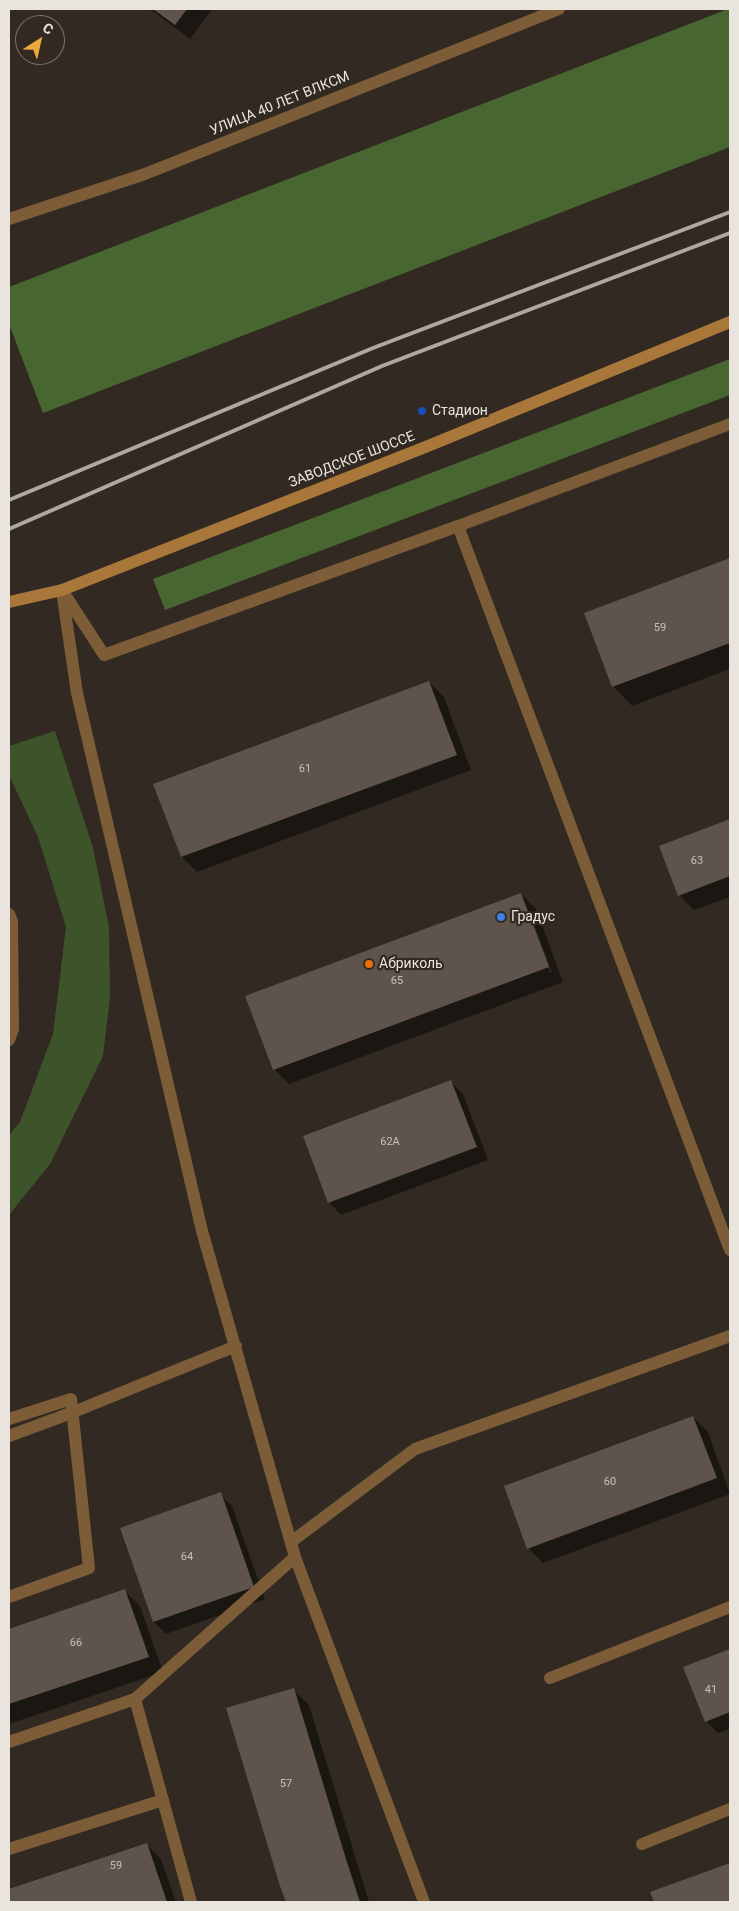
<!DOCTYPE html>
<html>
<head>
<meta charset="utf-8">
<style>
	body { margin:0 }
	#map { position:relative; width:739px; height:1911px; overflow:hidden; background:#322a22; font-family:Roboto,sans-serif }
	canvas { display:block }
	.frame { position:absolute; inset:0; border:10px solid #eae4df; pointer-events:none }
	.north { position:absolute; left:15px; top:15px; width:50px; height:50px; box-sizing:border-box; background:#322a22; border:1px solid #7c746e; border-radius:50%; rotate:35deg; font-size:14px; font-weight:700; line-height:20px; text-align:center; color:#eae4df }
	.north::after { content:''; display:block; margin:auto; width:18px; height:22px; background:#eea83c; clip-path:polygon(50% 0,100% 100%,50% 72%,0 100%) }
</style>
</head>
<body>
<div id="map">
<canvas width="739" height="1911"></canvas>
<div class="frame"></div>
<div class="north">С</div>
</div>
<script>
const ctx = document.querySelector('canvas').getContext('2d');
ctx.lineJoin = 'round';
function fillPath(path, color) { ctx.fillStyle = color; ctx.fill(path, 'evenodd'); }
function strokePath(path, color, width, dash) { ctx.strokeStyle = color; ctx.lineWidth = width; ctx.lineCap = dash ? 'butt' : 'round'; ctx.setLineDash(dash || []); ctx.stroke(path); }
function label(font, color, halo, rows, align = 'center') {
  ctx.font = font + ' Roboto,sans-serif'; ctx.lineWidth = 4.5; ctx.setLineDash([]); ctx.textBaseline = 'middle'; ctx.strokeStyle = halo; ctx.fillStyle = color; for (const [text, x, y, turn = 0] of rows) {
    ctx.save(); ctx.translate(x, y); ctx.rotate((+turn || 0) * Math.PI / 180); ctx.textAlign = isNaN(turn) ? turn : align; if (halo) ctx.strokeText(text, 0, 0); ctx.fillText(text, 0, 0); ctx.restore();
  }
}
fillPath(new Path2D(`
	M55 731 93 848 109 927 110 997 103 1056 50 1164 9 1215V1135L20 1122 53 1034 66 927 38 837 9 775V746Z`), '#3d542b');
fillPath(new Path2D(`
	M728 9H730V147L43 413 9 324V287Z
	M730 359V395L165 610 153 579Z`), '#486630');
fillPath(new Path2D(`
	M150 9H212L190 39Z
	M730 560V669L632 706 613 686 585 614Z
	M429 682 444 697 471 770 197 872 182 857Z
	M730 820V897L694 910 679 895 660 846Z
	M521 894 536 909 563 982 289 1084 274 1069ZM527 911H529L552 972 550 973Z
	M451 1082 463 1094 488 1160 341 1215 329 1202Z
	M693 1417 708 1432 730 1494 543 1563 528 1548Z
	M220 1494 232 1506 265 1599 166 1634 154 1622 121 1529Z
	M125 1591 140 1606 163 1672 9 1724V1631Z
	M730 1650V1729L718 1733 706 1721 685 1668Z
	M294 1690 309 1705 369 1902H287L227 1709Z
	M146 1844 161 1859 176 1902H9V1890Z
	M730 1864V1902H655L651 1893Z`), '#0007');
fillPath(new Path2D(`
	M153 9H187L175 25Z
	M730 558V643L612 687 584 613Z
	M429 681 457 755 181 857 153 784Z
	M730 819V876L678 896 659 846Z
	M521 893 549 967 273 1070 245 996Z
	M451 1080 477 1147 328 1203 303 1136Z
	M693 1416 717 1478 527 1549 504 1486Z
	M221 1492 254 1587 153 1622 120 1528Z
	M125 1589 149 1657 9 1704V1629Z
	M730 1649V1712L705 1722 683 1667Z
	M294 1688 346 1859 360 1902H286L280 1886 226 1708Z
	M147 1843 167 1902H9V1889Z
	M730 1863V1902H654L650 1892Z`), '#5e544c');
strokePath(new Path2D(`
	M458 526 730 424
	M62 591 77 693 202 1231 295 1557 135 1699 191 1902
	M9 1419 71 1399 89 1568 9 1597
	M9 1436 71 1413 236 1346
	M291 1542 415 1449 730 1336
	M295 1557 424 1902
	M550 1678 730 1607
	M9 1742 135 1699
	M642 1844 730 1809
	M9 1849 163 1800`), '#7c5d38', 12);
strokePath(new Path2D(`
	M62 590 104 655 458 526 730 1250`), '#7c5d38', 12);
strokePath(new Path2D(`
	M9 219 145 174 559 9
	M9 914 12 921 13 1029 9 1040`), '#7c5d38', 12);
strokePath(new Path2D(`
	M9 602 62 590 428 446 730 322`), '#a97739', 12);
strokePath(new Path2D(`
	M9 500 373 348 730 212
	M9 529 382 366 730 233`), '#afa8a2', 4);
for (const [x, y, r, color] of [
	[422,411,5,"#1a4fb4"],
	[501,917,5,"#3f7fe0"],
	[369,964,5,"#e8710a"]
]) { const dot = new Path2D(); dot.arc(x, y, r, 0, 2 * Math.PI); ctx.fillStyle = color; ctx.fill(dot); strokePath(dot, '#322a22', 2); }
label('11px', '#c7c0ba', null, [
	["59",660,628],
	["61",305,769],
	["63",697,861],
	["65",397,981],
	["62А",390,1142],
	["60",610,1482],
	["64",187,1557],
	["66",76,1643],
	["41",711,1690],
	["57",286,1784],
	["59",116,1866]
]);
label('14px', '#eae4df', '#322a22', [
	["УЛИЦА 40 ЛЕТ ВЛКСМ",280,104,-22],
	["ЗАВОДСКОЕ ШОССЕ",352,460,-21]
]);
label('14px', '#eae4df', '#322a22', [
	["Стадион",432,411],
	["Градус",511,917],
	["Абриколь",379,964]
], 'left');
</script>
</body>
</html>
